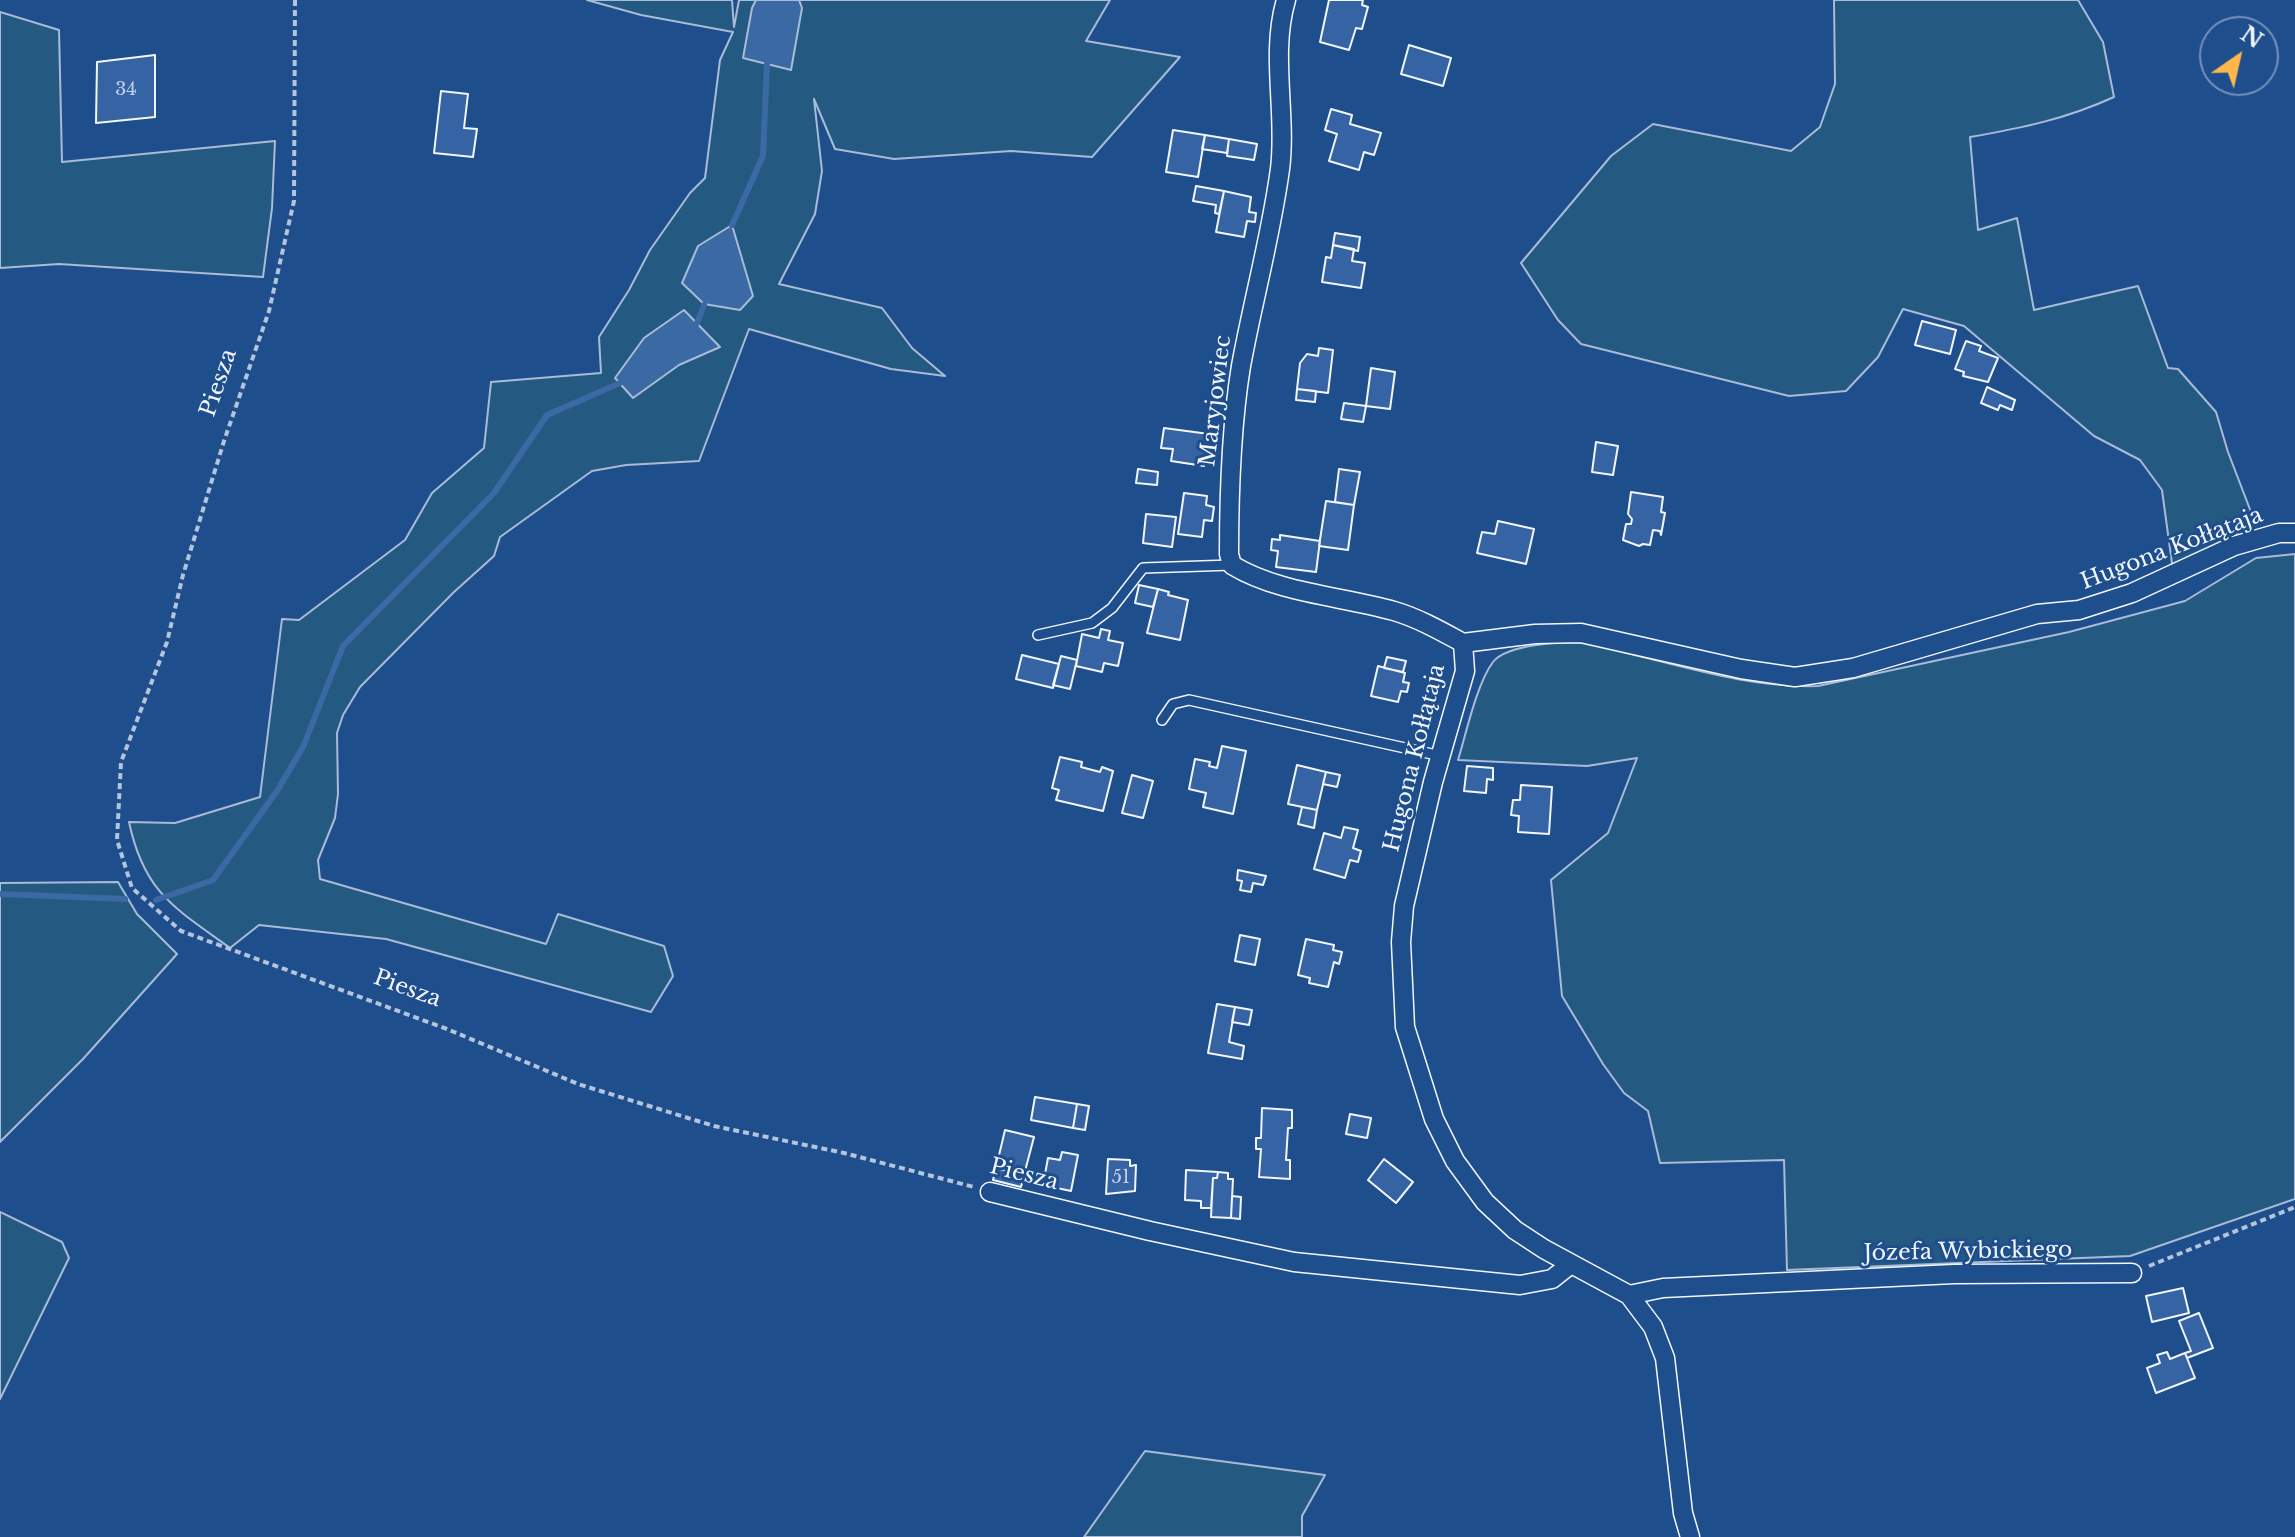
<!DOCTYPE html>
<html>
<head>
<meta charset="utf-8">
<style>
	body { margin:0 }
	#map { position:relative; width:2295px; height:1537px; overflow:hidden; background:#1f4e8c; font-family:"Libre Baskerville",serif }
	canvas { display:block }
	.north { position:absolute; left:2199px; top:16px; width:80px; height:80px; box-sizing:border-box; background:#1f4e8c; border:2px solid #7391ba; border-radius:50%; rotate:34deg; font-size:22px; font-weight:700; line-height:32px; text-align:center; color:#f2f6ff }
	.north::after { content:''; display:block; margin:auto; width:28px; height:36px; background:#ffb74d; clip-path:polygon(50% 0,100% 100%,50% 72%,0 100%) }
</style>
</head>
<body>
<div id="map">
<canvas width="2295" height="1537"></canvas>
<div class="north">N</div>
</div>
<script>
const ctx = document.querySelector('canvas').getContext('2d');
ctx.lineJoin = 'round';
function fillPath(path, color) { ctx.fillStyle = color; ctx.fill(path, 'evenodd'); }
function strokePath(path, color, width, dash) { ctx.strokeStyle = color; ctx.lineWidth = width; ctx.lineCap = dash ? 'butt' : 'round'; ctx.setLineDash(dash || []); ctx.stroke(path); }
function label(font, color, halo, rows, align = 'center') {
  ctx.font = font + ' "Libre Baskerville",serif'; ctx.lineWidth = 6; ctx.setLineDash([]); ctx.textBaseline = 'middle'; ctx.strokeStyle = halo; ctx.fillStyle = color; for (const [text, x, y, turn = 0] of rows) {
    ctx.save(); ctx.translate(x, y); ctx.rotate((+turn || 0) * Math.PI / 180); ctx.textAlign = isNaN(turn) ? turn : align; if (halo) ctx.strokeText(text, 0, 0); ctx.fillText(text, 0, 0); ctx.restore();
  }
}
const green = new Path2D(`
	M587 0H732L734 27 739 0H1110L1086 41 1180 57 1092 157 1011 151 894 159 835 149 814 99 822 171 815 214 779 284 882 308 912 348 945 376 891 369 749 329 699 461 626 465 592 471 500 537 494 556 454 592 360 687 343 715 337 733 338 794 335 818 318 860 320 879 546 944 558 914 664 946 673 976 651 1012 386 939 259 925 230 948C175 908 144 893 129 822L175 823 260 797 282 619 299 620 405 540 432 493 484 448 491 382 601 373 599 337 629 290 650 250 690 193 705 178 720 60 733 32 641 15Z
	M1834 0H2078L2103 42 2114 97C2066 119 2022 128 1970 137L1978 230 2017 218 2034 310 2138 286 2168 368 2178 369 2216 412 2228 452 2256 525 2247 528 2173 571 2162 490 2140 460 2094 436 1964 326 1903 309 1878 357 1846 391 1789 396 1581 344 1558 320 1521 263 1611 156 1653 124 1791 151 1820 127 1835 84Z
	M0 12 59 30 62 162 275 141 272 208 263 277 59 264 0 268Z
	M2295 554V1199L2130 1256 1787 1270 1784 1160 1660 1163 1648 1111 1624 1093 1603 1064 1562 996 1551 880 1608 833 1637 758 1587 766 1458 760C1466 734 1477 683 1493 662 1507 644 1564 641 1586 643 1603 645 1622 652 1639 656 1699 671 1757 688 1818 686L2069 632 2185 601 2256 558Z
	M118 882 137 914 177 954 83 1059 0 1142V883Z
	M0 1212 62 1242 69 1258 0 1399Z
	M1145 1451 1325 1475 1302 1516V1537H1084Z`);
fillPath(green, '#245a82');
strokePath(green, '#a8bbd7', 2);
const water = new Path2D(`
	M756 0H799L802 8 791 70 743 58 752 8Z
	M732 225 753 296 740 310 704 304 682 283 698 246Z
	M684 310 720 347 679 365 633 398 615 378 644 338Z`);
fillPath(water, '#3b69a3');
strokePath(water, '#a8bbd7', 2);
strokePath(new Path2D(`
	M732 225 763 156 767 64
	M697 323 704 305
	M0 894 125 899
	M156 900 213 880 277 791 303 747 343 646 494 493 547 415 620 383`), '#3b69a3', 6);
const building = new Path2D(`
	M1329 0H1363L1362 5 1368 7 1362 29 1356 28 1349 50 1320 42Z
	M1409 45 1451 58 1443 86 1401 74Z
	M155 55V117L96 123 97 62Z
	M441 91 468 94 464 128 477 129 473 157 434 153Z
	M1331 109 1352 115 1350 124 1381 133 1374 155 1364 152 1359 170 1329 161 1337 134 1325 130Z
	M1173 130 1205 135 1198 177 1166 172Z
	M1205 135 1229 139 1227 153 1202 149Z
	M1229 139 1257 144 1254 160 1227 156Z
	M1196 186 1224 191 1219 214 1215 213 1216 205 1193 201Z
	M1224 191 1251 197 1249 212 1256 213 1255 222 1247 221 1244 237 1216 232Z
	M1335 233 1360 237 1358 251 1333 245Z
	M1333 245 1354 249 1352 261 1365 263 1361 288 1322 282 1326 257 1331 258Z
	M1922 321 1956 330 1950 354 1915 345Z
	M1966 341 1981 346 1979 351 1998 358 1988 382 1963 376 1964 372 1955 369Z
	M1319 348 1333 350 1328 393 1297 389 1300 363 1307 354 1318 356Z
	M1371 368 1395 372 1390 409 1366 406Z
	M1987 387 2015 400 2012 410 2000 405 1998 410 1981 403Z
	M1297 389 1316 391 1315 402 1296 400Z
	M1344 403 1366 406 1363 422 1341 419Z
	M1164 428 1209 434 1204 466 1171 461 1173 449 1161 448Z
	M1596 442 1618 446 1613 475 1592 472Z
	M1138 469 1158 472 1157 485 1136 483Z
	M1339 469 1360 472 1354 505 1335 502Z
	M1631 492 1663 497 1661 512 1665 513 1661 535 1660 531 1653 530 1650 545 1643 544 1639 546 1623 540 1626 524H1631L1632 519 1628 514Z
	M1184 493 1207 496 1206 505 1214 507 1212 521 1204 520 1202 537 1178 534Z
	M1326 501 1354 505 1348 550 1319 546Z
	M1146 514 1176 517 1172 547 1143 543Z
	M1498 521 1534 529 1526 564 1477 553 1482 532 1495 534Z
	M1280 535 1320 541 1316 572 1276 567 1278 551 1271 550 1272 539 1280 540Z
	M1139 585 1158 589 1153 607 1135 603Z
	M1158 589 1169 592 1168 595 1188 600 1180 640 1147 633Z
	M1101 629 1110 631 1108 640 1123 643 1118 666 1104 663 1102 672 1076 666 1082 634 1099 638Z
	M1022 655 1059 664 1053 688 1016 679Z
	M1061 656 1077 660 1070 689 1053 685Z
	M1387 657 1406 661 1403 672 1384 668Z
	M1378 666 1405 673 1403 682 1409 683 1407 692 1401 691 1398 702 1371 696Z
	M1222 746 1246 751 1233 814 1203 807 1206 793 1189 789 1195 759 1210 762 1209 766 1217 768Z
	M1060 757 1082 762 1081 767 1100 772 1102 767 1113 771 1103 811 1056 800 1059 790 1052 788Z
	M1297 765 1326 772 1317 810 1288 804Z
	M1467 766 1493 768V780L1487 779 1486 793 1464 791Z
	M1326 772 1340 775 1337 787 1323 784Z
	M1132 775 1153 781 1143 818 1122 813Z
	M1521 785 1552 787 1549 834 1518 832 1519 816 1511 815 1513 800H1520Z
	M1302 807 1317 810 1314 828 1298 824Z
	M1344 827 1358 830 1353 848 1361 851 1358 862 1350 860 1345 878 1314 869 1324 833 1341 838Z
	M1238 870 1266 876 1263 885 1253 883 1251 892 1240 890 1242 881 1237 880Z
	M1240 935 1260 939 1255 965 1235 961Z
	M1306 939 1334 945 1333 950 1342 952 1339 964 1334 962 1328 987 1309 983 1310 978 1298 975Z
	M1217 1004 1235 1007 1229 1042 1244 1046 1242 1059 1208 1053Z
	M1235 1007 1252 1010 1249 1025 1232 1022Z
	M1035 1097 1077 1104 1073 1128 1031 1120Z
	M1077 1104 1089 1106 1085 1130 1073 1128Z
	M1262 1108 1292 1110V1128H1288L1286 1160H1290V1179L1259 1177 1261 1149H1256V1138H1261Z
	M1350 1114 1371 1118 1367 1138 1346 1134Z
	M1005 1130 1034 1137 1024 1175 996 1168Z
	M1062 1152 1078 1155 1071 1191 1043 1185 1048 1158 1060 1160Z
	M1108 1159 1130 1160V1166L1136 1165 1135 1191 1106 1194Z
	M1384 1159 1413 1182 1396 1203 1368 1180Z
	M996 1168 1024 1175 1021 1187 993 1180Z
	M1186 1170 1218 1172 1217 1178H1213L1211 1208H1201V1201L1185 1200Z
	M1218 1172 1228 1173V1179H1233L1231 1218 1211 1217 1213 1178H1217Z
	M1232 1196 1241 1197 1240 1219 1231 1218Z
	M2183 1288 2189 1313 2152 1322 2146 1296Z
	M2199 1313 2213 1348 2187 1358 2185 1353 2191 1351 2179 1321Z
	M2167 1352 2170 1359 2185 1353 2195 1378 2156 1393 2147 1368 2160 1363 2157 1355Z`);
fillPath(building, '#3563a3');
strokePath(building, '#f2f6ff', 2);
const service = new Path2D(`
	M1038 635 1092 623 1112 608 1143 568 1232 565
	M1162 720 1173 704 1189 700 1441 756`);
const minor = new Path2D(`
	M1286 0C1270 54 1287 114 1280 169 1271 236 1253 300 1241 366 1231 427 1229 492 1229 554L1232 565C1280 594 1342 596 1394 611 1418 618 1441 631 1463 643
	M1463 643 1465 671 1433 782 1404 906 1401 942 1405 1027 1434 1119 1455 1161 1485 1202 1515 1230 1544 1249 1629 1295 1653 1327 1665 1358 1683 1513 1690 1537
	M1463 643 1535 634 1581 633 1741 669 1795 677 1853 668 2037 614 2079 610 2132 593 2234 546 2279 533H2295
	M990 1192 1150 1231 1294 1262 1520 1285 1552 1279 1571 1264
	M1629 1295 1663 1288 1954 1274 2132 1273`);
strokePath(service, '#f2f6ff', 12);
strokePath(minor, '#f2f6ff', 21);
strokePath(new Path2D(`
	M295 0 294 201 269 311 224 441 183 575 167 642 121 762 117 840 132 888 181 931 447 1029 578 1084 714 1126 844 1153 974 1187
	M2149 1266 2295 1207`), '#b3c4dc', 4, [6, 4]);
strokePath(service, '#1f4e8c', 9);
strokePath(minor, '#1f4e8c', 18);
label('18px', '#c3d1e8', null, [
	["34",126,90],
	["51",1121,1178]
]);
label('22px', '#f2f6ff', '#1f4e8c', [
	["Piesza",219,383,-71],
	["Maryjowiec",1216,401,-83],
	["Hugona Kołłątaja",2172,549,-21],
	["Hugona Kołłątaja",1415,758,-76],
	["Piesza",407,989,20],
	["Piesza",1024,1175,14],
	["Józefa Wybickiego",1968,1252,-1]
]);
</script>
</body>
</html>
